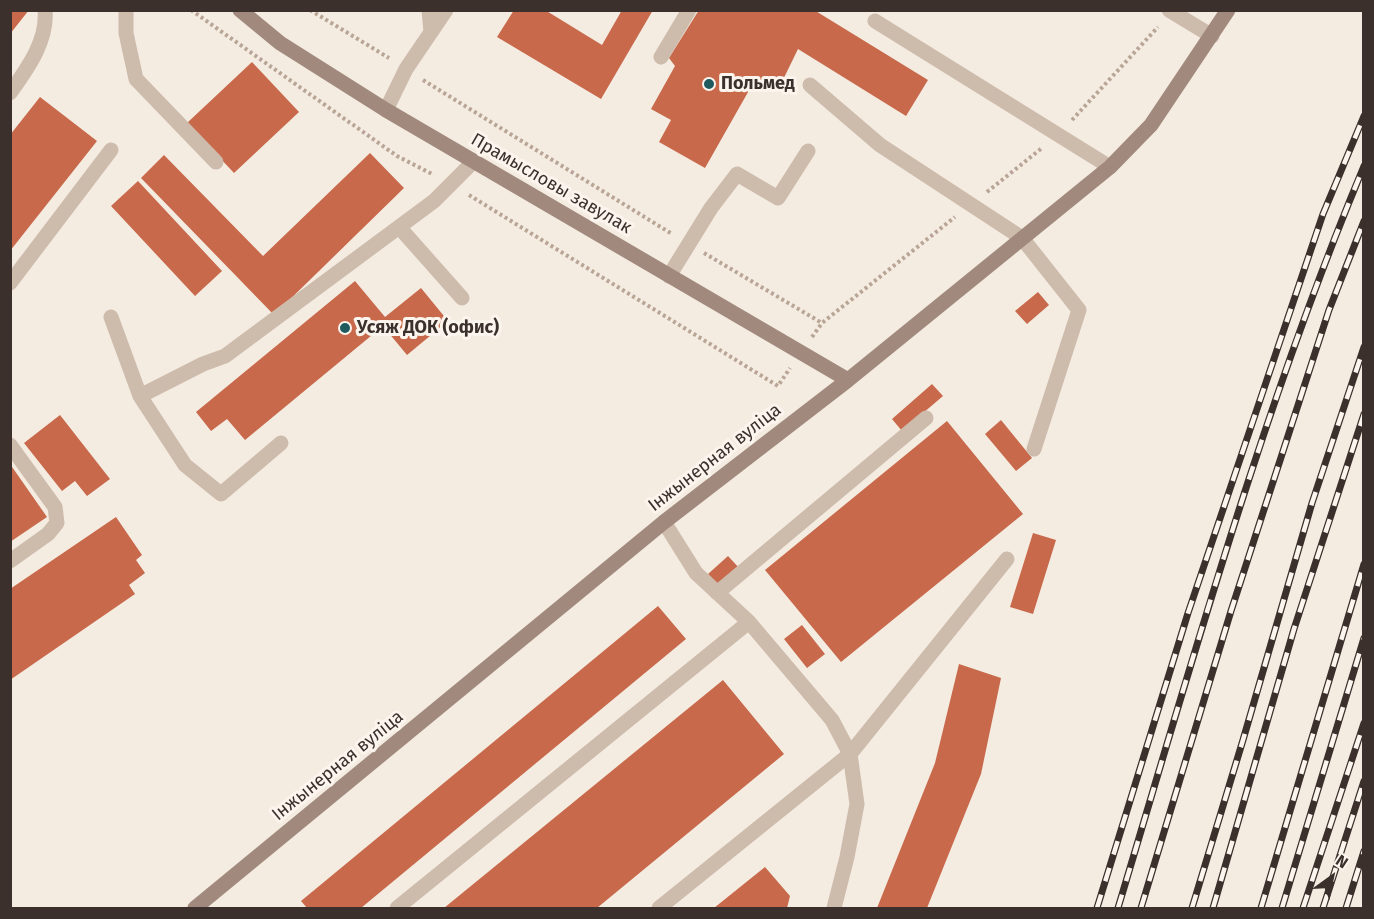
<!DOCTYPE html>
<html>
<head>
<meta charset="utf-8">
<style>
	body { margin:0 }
	#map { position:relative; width:1374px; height:919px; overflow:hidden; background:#f4ebe1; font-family:"Fira Sans",sans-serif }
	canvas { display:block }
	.frame { position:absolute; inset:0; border:12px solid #3b302b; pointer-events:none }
	.north { position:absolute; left:1302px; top:847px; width:60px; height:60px; -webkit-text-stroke:4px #fbf5ee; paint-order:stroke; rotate:33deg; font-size:16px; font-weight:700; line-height:24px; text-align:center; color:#3b302b }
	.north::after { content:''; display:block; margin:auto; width:21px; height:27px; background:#3b302b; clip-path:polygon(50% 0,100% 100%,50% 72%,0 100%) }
</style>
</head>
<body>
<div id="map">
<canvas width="1374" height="919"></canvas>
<div class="frame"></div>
<div class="north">N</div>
</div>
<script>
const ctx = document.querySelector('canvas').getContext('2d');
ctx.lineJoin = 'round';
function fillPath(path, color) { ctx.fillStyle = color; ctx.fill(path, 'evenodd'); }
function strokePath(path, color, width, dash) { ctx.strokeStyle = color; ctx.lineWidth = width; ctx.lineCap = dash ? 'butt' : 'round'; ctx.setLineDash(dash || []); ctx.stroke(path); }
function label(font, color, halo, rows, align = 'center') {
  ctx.font = font + ' "Fira Sans",sans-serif'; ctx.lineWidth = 6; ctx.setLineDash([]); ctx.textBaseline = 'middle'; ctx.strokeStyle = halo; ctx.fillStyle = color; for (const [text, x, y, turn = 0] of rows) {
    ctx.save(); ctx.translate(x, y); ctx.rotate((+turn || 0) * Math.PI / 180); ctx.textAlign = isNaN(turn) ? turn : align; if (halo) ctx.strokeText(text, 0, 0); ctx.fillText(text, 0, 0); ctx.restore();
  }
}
fillPath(new Path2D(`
	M10 10H29L10 34Z
	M514 10H545L602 45 622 10H653L601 99 497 37Z
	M699 10H814L928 80 906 116 798 49 778 90 756 78 705 168 659 142 671 120 651 109 675 66 669 58Z
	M252 62 299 112 234 173 187 123Z
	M40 97 97 141 10 251V135Z
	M370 153 404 188 274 315 141 178 164 155 263 256Z
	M138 181 222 271 195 296 111 206Z
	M355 281 385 317 421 288 448 321 407 355 383 326 245 440 227 419 211 431 196 412Z
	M1038 292 1049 305 1027 324 1015 311Z
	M932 384 943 396 902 431 892 419Z
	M60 415 110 479 87 496 75 481 62 491 24 443Z
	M1001 420 1032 458 1016 471 985 434Z
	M947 421 1023 514 841 662 765 570Z
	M10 464 47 517 10 542Z
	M116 517 142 555 136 560 145 573 129 585 135 594 10 680V589Z
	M1033 533 1056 540 1033 614 1010 607Z
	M728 556 741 570 721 588 708 574Z
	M658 606 686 639 361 908H307L301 901Z
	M802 625 825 654 807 668 784 639Z
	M959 664 1001 678 981 774 927 908H877L935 763Z
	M723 680 784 754 597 908H444Z
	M765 867 790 896 787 908H714Z`), '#c8694b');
strokePath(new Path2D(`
	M191 10 397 156 434 175
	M310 10 389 58
	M423 80 672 234
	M1072 120 1158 27
	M987 192 1042 148
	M469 195 778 386 790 368
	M704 253 822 323
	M812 337 822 323 955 217`), '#b9a596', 4, [3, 3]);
strokePath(new Path2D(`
	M126 10V33L136 79 216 162
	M429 10 431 32
	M1169 10 1212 36
	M875 21 1110 167
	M661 57 689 10
	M810 85 880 145 1022 238 1079 310 1034 449
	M10 93C27 69 48 41 45 10
	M386 110 406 69 446 10
	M399 227 462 298
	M669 276 711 208 737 174 778 198 808 151
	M10 283 111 150
	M111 317 140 396 203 364 225 356 434 201 474 161
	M140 396 185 465 221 494 281 443
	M10 445 55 507 57 523 48 534 10 561
	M664 522 696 573 749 622 832 720 850 754 857 804 847 857 834 908
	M717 593 926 418
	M397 908 749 622
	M659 908 850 754 1007 559`), '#cdbbac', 15);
strokePath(new Path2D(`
	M240 10 280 43 386 110 848 380
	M195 908 664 522 848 380 1110 167 1151 125 1228 10`), '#a18a7d', 15);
const rail = new Path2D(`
	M1097 908 1188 613 1323 214 1364 116
	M1118 908C1193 659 1263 407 1364 166
	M1141 908 1231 611 1329 310 1364 221
	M1192 908 1243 740 1312 503 1364 347
	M1213 908 1294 629 1364 414
	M1261 908 1364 564
	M1282 908 1364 638
	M1303 908 1364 723
	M1323 908 1364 781
	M1346 908 1364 851`);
strokePath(rail, '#3b302b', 7);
strokePath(rail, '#fbf5ee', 4.5, [14]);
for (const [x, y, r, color] of [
	[709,84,6,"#1f5a5e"],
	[345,328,6,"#1f5a5e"]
]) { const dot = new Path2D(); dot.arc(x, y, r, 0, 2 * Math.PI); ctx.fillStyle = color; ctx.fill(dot); strokePath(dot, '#fbf5ee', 2); }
label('bold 18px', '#3b302b', '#fbf5ee', [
	["Польмед",721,84],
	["Усяж ДОК (офис)",357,328]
], 'left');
label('18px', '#3b302b', '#fbf5ee', [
	["Прамысловы завулак",551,184,30],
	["Інжынерная вуліца",715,458,-38],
	["Інжынерная вуліца",338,766,-39]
]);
</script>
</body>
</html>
